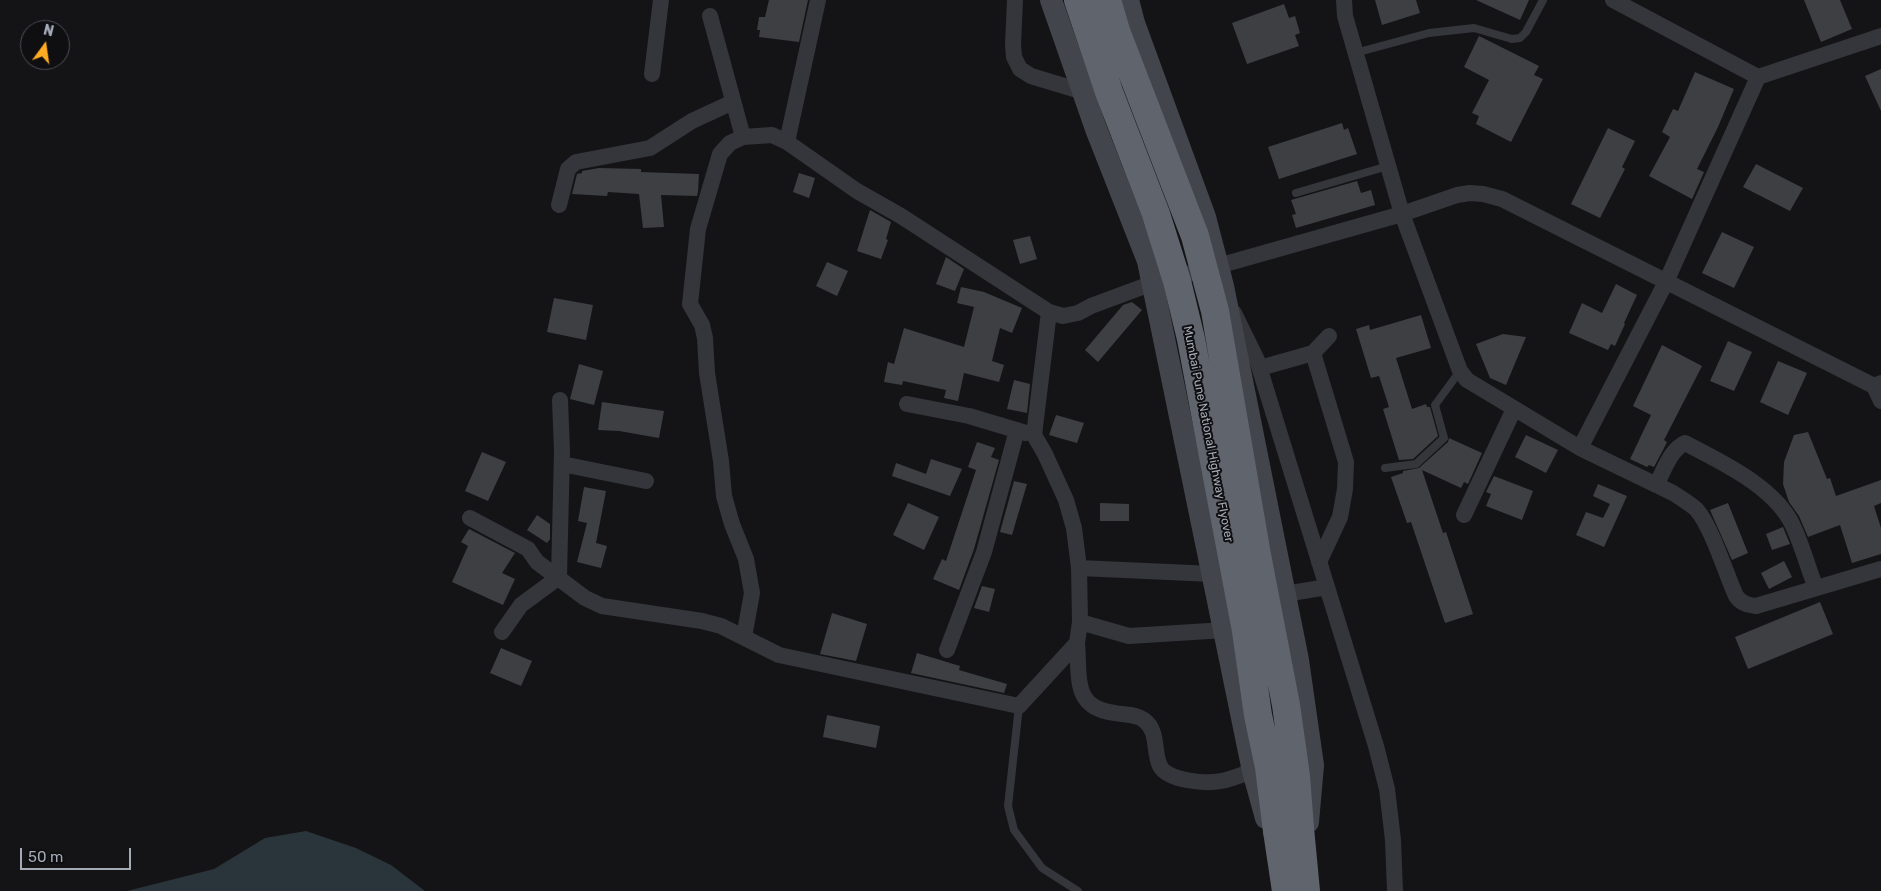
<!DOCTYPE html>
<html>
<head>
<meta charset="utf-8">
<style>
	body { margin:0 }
	#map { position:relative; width:1881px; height:891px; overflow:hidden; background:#141416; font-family:Rubik,sans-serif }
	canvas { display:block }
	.north { position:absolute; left:20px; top:20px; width:50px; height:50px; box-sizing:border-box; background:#0f0f11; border:1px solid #4b4d53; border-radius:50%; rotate:14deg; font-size:14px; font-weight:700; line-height:20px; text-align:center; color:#a4abb7 }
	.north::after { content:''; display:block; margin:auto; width:18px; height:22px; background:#ffac23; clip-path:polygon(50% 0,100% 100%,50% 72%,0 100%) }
	.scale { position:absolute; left:20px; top:848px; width:111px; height:22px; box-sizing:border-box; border:2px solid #a4abb7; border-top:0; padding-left:6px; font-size:15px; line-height:18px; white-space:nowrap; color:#a4abb7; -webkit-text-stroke:4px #0f0f11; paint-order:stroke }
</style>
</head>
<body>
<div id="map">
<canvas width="1881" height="891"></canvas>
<div class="north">N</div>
<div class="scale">50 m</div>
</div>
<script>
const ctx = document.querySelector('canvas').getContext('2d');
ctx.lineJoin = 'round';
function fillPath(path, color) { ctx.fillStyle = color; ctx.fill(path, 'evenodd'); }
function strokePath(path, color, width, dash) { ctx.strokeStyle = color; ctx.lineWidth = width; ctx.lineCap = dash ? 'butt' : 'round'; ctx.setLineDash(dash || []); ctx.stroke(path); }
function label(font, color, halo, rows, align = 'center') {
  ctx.font = font + ' Rubik,sans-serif'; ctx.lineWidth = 4; ctx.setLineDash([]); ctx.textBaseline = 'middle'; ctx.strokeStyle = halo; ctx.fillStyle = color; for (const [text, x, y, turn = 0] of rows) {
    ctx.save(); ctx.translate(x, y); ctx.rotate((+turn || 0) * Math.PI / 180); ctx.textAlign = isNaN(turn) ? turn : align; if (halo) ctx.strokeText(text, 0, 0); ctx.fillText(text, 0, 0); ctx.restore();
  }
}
fillPath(new Path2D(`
	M306 831 356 848 391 865 425 891H127L214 869 265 838Z`), '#29343b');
fillPath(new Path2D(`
	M769 0H808L799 42 759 37 760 30H757L759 17H765Z
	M1375 0H1416L1420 13 1382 25Z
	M1476 0H1529L1520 20Z
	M1804 0H1840L1852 29 1821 42Z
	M1284 4 1289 18 1295 16 1300 33 1295 35 1299 46 1247 64 1232 23Z
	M1479 36 1539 66 1534 75 1543 79 1511 142 1476 124 1479 116 1472 113 1489 80 1464 67Z
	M1881 69V111L1865 76Z
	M1695 72 1734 89 1718 127 1697 169 1704 172 1692 199 1649 176 1670 137 1662 132 1673 109 1678 111Z
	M1342 123 1344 130 1348 128 1357 154 1279 179 1268 147Z
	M1608 128 1635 141 1622 167 1625 169 1600 218 1571 204Z
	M1756 164 1803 188 1790 211 1743 187Z
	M599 168 641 169V172L699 174 698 192 697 196 661 195 664 227 643 228 639 194 608 192 607 196 572 194 577 174 582 173V171Z
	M799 173 815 178 809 198 793 192Z
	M1357 181 1361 193 1371 190 1375 205 1296 228 1292 215 1296 214 1291 200Z
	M870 210 891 222 886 239 888 240 881 259 857 251Z
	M1722 232 1754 247 1734 288 1702 273Z
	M1030 236 1037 259 1020 264 1013 240Z
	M946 257 964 269 955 291 936 284Z
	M827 262 848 271 837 296 816 286Z
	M1616 284 1637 295 1624 323 1625 324 1615 346 1611 344 1608 350 1569 333 1582 303 1602 313Z
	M961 287 984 292 1022 308 1012 333 1000 328 992 361 1004 365 999 382 964 373 958 401 944 398 946 390 903 381 902 385 884 382 888 362 894 364 904 328 964 347 974 307 957 303Z
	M554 298 593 305 586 340 547 332Z
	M1132 302 1142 310 1098 362 1085 350 1123 305Z
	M1421 315 1431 348 1396 358 1412 409 1426 404 1427 407H1430L1438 436 1413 459 1399 460 1383 409 1389 407 1379 376 1371 378 1356 329 1369 325 1370 330Z
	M1503 334 1526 337 1506 385 1490 378 1476 344Z
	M1728 341 1752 352 1734 391 1710 381Z
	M1662 345 1702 366 1664 440 1667 442 1663 450 1654 467 1649 465 1647 467 1630 459 1651 415 1633 406Z
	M1778 361 1807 373 1788 415 1760 402Z
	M579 364 603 371 594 405 570 399Z
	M1014 380 1030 384 1027 413 1007 409Z
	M602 402 664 411 659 438 619 431 598 430Z
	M1056 415 1084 423 1077 443 1049 435Z
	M1808 432 1827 479 1830 478 1836 496 1881 480V503L1874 506 1881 528V554L1852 563 1840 525 1808 537 1799 516 1789 502 1783 484 1784 462 1794 435Z
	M1526 435 1558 450 1546 473 1515 457Z
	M1449 438 1482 453 1468 484 1464 482 1461 488 1422 470 1443 533 1446 532 1473 614 1445 623 1411 522 1407 523 1391 477 1403 473V471L1419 468 1448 442Z
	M977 442 995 448 991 457 999 460 974 549 959 590 933 579 942 559 946 561 976 470 968 467Z
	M482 452 506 462 488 501 465 491Z
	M931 459 962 469 950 496 892 476 896 463 926 474Z
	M1494 476 1533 491 1522 520 1486 506 1491 494 1486 492Z
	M1014 481 1027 484 1012 535 1000 532Z
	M1598 484 1627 496 1604 547 1576 535 1586 512 1603 518 1610 504 1593 496Z
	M584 487 606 491 596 543 607 546 601 568 577 562 587 523 578 521Z
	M908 503 939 517 924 550 893 535Z
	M1100 503 1129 504V521H1100Z
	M1728 503 1748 553 1732 560 1710 510Z
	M537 515 550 524V539L547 543 527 530Z
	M1783 527 1790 544 1772 550 1766 534Z
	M469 529 515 553 502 573 515 579 503 605 452 582 468 546 461 542Z
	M1784 561 1792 577 1769 589 1761 573Z
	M982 586 995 589 989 612 974 608Z
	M1820 602 1833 634 1748 669 1735 637Z
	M832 613 867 624 856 661 820 654Z
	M501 648 532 661 521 686 490 673Z
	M917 653 960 666 959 670 1007 684 1004 693 911 673Z
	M827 715 880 726 876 748 823 737Z`), '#3e3f43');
strokePath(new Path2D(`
	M1355 53 1429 33 1474 28 1512 39 1520 38 1526 32 1543 0
	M1296 193 1388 166
	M1385 468 1416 464 1444 438 1435 405 1460 371
	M1019 706 1008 806 1014 830 1042 868 1078 891`), '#34363b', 8);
strokePath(new Path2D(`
	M1015 0 1013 45 1014 57 1020 69 1031 76 1084 92
	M1344 0 1345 16 1402 214 1460 371 1467 380 1580 448 1673 493C1681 498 1689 503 1696 509 1711 525 1726 574 1736 596 1741 603 1747 605 1756 606L1881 569
	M1613 0 1758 77 1881 36
	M710 16 743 137
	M652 74 661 0
	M787 142 818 0
	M559 205 568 169 576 162 650 148 692 121 733 102
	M1234 313 1257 360 1376 746 1387 789 1393 840 1395 891
	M1313 353 1346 462 1345 489 1340 517 1319 562
	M1260 368 1313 353 1329 336
	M1874 386 1881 401
	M907 404 969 416 1026 433
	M1580 448 1666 282 1758 77
	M562 464 646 481
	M1656 485C1664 471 1670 450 1685 443 1720 461 1770 485 1790 520 1801 540 1807 566 1816 588
	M1464 515 1514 409
	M470 518 528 549 537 562 585 598 602 606 702 621 721 626 779 655 1019 706 1077 643 1080 622 1079 568 1074 528 1066 500 1045 454 1034 435 1049 312
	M1079 568 1213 574
	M1285 594 1327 587
	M1080 622 1129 636 1225 630
	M502 632 521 605 559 577 562 451 560 400
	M744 637 752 593 746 559 732 524 724 496 721 461 707 373 705 338 702 325 690 304 698 229 720 154 730 143 743 137 772 135 787 142 857 191 901 216 1049 312 1063 316 1078 313 1091 306 1153 283 1218 266 1402 214 1457 195 1470 193 1483 194 1502 199 1874 386 1881 383
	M1077 643C1080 677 1072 708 1115 713 1125 715 1136 714 1144 720 1159 731 1153 752 1160 766 1168 781 1206 784 1221 781 1232 779 1243 774 1253 771
	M947 650 984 552 1017 430`), '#34363b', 16);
strokePath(new Path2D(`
	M1051 0 1096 129 1148 261 1253 771 1266 818
	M1128 0 1134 23 1205 217 1223 286 1298 660 1313 765 1308 822`), '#42454b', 22);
strokePath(new Path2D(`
	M1300 828 1306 891
	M1277 831 1286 891`), '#60646c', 28);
strokePath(new Path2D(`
	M1078 0 1109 92 1156 214 1177 281 1191 339 1246 631 1258 715 1269 767 1277 831
	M1107 0 1116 31 1195 236 1215 311 1257 555 1286 705 1296 776 1300 828`), '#60646c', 28);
label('12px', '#a4abb7', '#0f0f11', [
	["Mumbai Pune National Highway Flyover",1208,434,79]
]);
</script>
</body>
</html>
